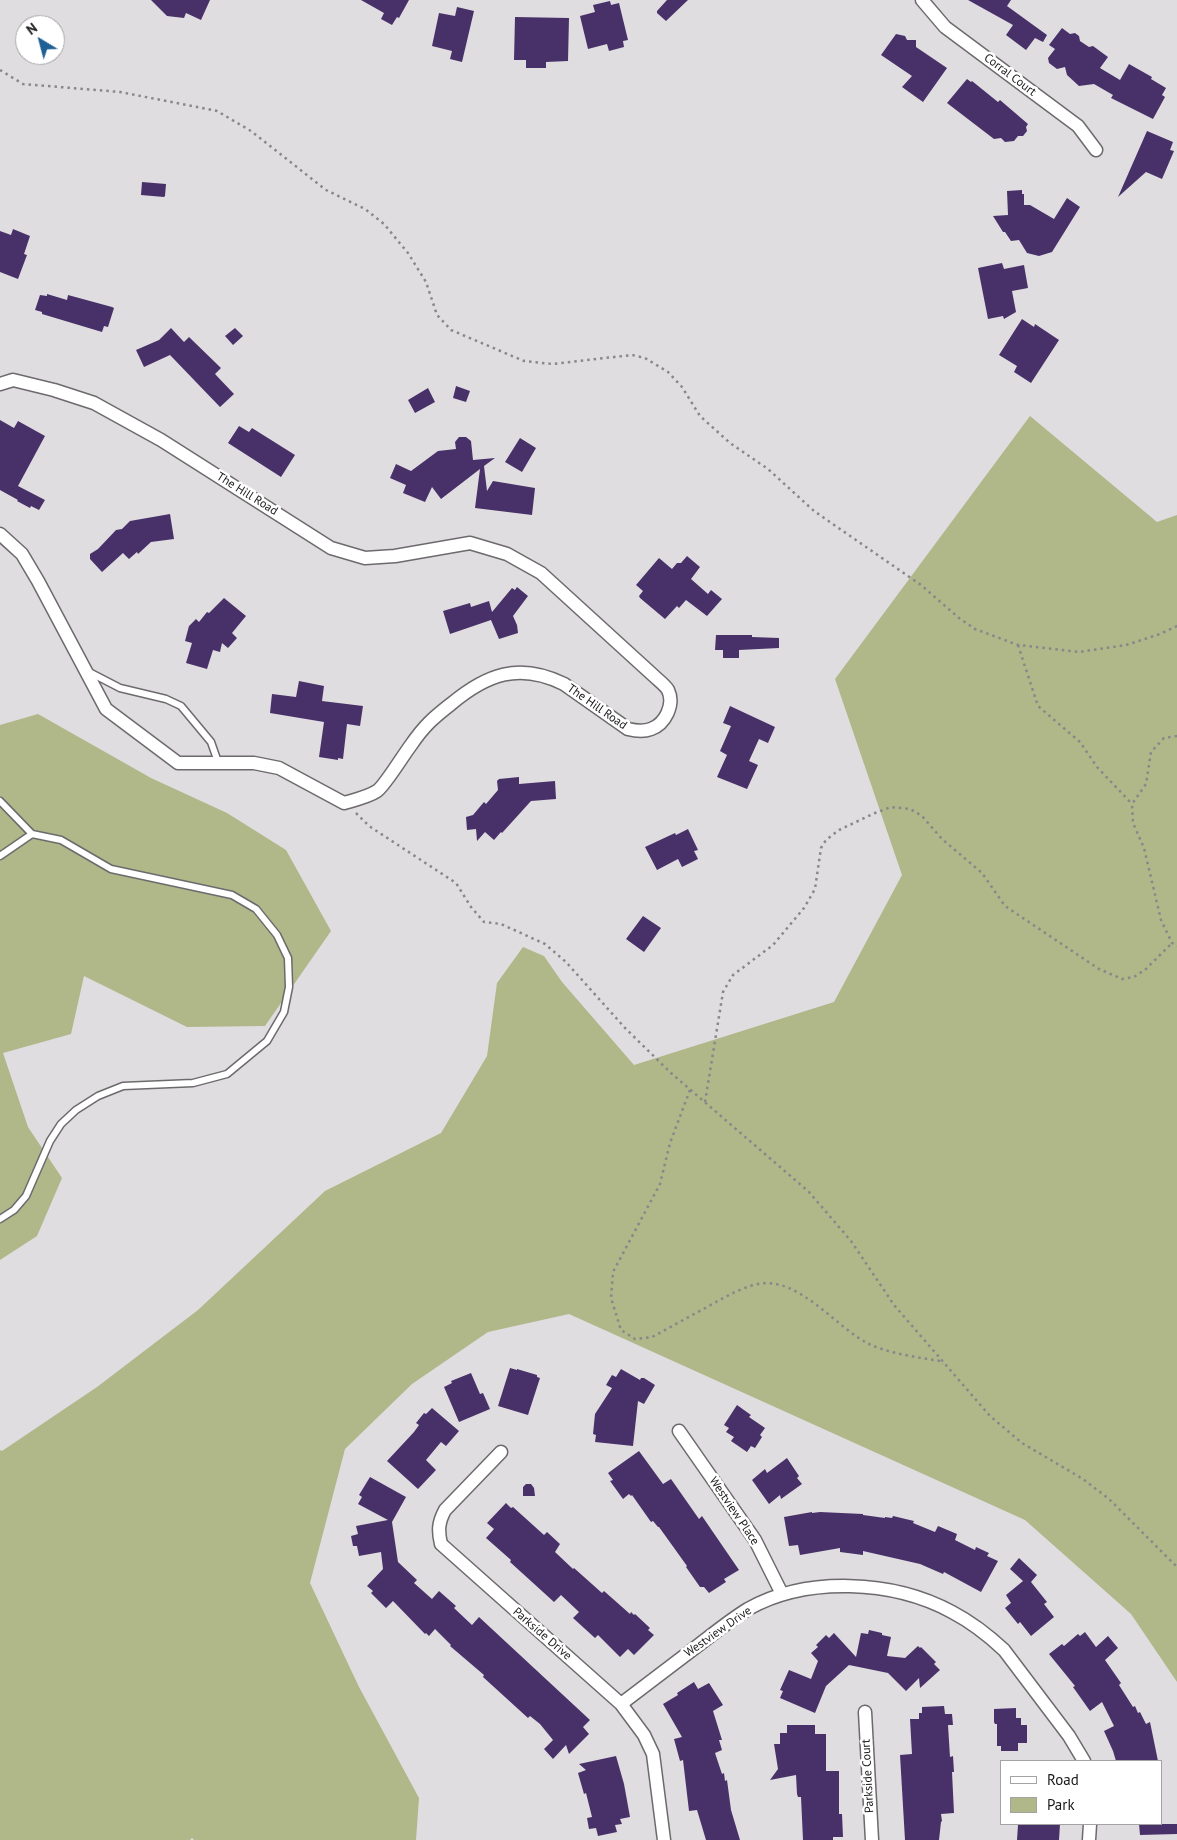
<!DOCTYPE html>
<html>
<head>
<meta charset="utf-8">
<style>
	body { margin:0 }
	#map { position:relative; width:1177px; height:1840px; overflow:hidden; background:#e0dde1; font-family:"PT Sans",sans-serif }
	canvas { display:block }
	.legend { position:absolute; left:1000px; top:1760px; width:162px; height:65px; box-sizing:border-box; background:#fff; border:1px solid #a3a3a3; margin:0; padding:6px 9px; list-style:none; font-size:15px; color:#191819 }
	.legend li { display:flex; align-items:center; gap:10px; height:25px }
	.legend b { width:25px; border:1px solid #a3a3a3 }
	.north { position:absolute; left:15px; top:15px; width:50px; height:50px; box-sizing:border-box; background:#fff; border:1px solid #a3a3a3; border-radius:50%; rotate:323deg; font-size:14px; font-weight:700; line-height:20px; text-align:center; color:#191819 }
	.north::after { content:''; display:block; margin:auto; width:18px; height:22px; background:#1e6095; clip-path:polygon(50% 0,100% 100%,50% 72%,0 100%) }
</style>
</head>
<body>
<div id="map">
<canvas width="1177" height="1840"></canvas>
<ul class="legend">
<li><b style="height:6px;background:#fff"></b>Road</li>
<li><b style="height:14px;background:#b0b788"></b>Park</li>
</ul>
<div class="north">N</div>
</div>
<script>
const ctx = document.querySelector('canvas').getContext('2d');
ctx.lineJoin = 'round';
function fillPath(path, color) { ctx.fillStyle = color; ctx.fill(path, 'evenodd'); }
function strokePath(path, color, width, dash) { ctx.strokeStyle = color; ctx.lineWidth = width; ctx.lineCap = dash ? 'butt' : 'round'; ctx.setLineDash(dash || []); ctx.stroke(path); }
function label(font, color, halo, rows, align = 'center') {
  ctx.font = font + ' "PT Sans",sans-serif'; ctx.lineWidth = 5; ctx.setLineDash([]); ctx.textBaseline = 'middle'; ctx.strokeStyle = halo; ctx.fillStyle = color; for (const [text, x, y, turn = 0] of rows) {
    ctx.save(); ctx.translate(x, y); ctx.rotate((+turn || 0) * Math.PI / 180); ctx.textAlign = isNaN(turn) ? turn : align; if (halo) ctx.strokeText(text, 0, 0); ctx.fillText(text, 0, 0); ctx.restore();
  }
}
fillPath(new Path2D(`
	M1030 416 1157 522 1177 515V1682L1131 1614 1025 1520 569 1314 488 1332 412 1384 345 1449 310 1583 359 1687 419 1798 416 1840H194L192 1838 190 1840H0V1450L2 1451 97 1387 198 1310 325 1191 441 1133 487 1056 497 983 523 947 544 956 562 982 634 1065 834 1002 902 875 835 679Z
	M38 714 151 778 227 813 286 850 331 931 265 1026 187 1027 84 976 71 1034 3 1053 28 1127 62 1178 37 1236 0 1260V725Z`), '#b0b788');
fillPath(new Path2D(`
	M151 0H210L201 20 186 13 184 18 167 16Z
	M361 0H409L399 18 397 17 392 25 381 19 384 13Z
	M667 0H688L666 21 657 13V11Z
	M968 0H1011L1007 6 1047 35 1043 42 1035 38 1026 50 1006 35 1013 25Z
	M610 1 611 5 619 3 628 40 623 41 624 47 609 51 607 44 588 49 580 16 595 12 593 5Z
	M457 7 474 11 462 62 450 59 452 51 432 46 439 13 455 16Z
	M515 17 569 18 568 61 546 62V68H526V60H514Z
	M1062 28 1070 34 1075 33 1079 36 1080 41 1089 47 1093 46 1108 57 1100 68 1120 80 1129 64 1152 77 1151 79 1166 88 1162 95 1165 97 1153 119 1111 98 1113 95 1094 84 1079 86 1067 75 1065 67 1057 69 1049 63 1048 58 1055 49 1049 45Z
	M896 34 905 36 907 40H916V47L947 68 923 102 902 87 912 76 881 55Z
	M967 79 971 82 972 81 998 102 1000 100 1028 124 1026 127 1027 131 1023 136H1018L1014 141 1005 142 1001 138 994 139 947 103Z
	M1147 131 1173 142 1170 150 1174 151 1162 179 1146 172 1118 197Z
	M142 182 166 184 165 196 164 197 141 195Z
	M1022 190V194H1024V205H1030L1054 219 1067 198 1080 207 1052 252 1039 256 1027 253 1019 240 1011 241 1005 232H1003L993 216 1008 215 1007 191Z
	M13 229 30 236 24 254 27 255 18 279 0 272V231L11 235Z
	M1002 263 1004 269 1024 265 1028 288 1012 291 1016 312 1004 319 1003 316 988 319 978 268Z
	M47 294 67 300 68 295 112 307 114 308 108 327 104 326 102 332 42 314V312L35 310 40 295 47 296Z
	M1022 319 1034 327 1035 324 1059 340 1031 383 1014 372 1017 366 999 355Z
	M171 328 184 342 189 337 221 368 215 374 234 394 220 407 170 355 144 367 136 350 159 340Z
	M235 328 243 336 233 345 225 336Z
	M456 386 470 391 466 402 453 398Z
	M428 388 435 402 415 413 408 400Z
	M0 420 14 428 18 421 45 436 18 486 45 500 39 510 31 506 30 508 17 501 18 500 0 490Z
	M239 426 249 432 252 428 295 455 281 477 228 443Z
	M459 437H466L471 441 473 460 495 458 484 466 487 491 493 481 535 488 532 515 475 508 480 469 441 499 432 487 425 502 403 493 406 485 390 478 396 464 411 471 438 451 456 449 455 442Z
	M520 438 536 448 522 472 505 462Z
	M170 514 174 539 151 542 138 554 137 552 129 559 123 553 102 572 90 559V554L98 549 116 530 122 529 130 521Z
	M687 556 700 567 691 579 708 594 711 590 722 599 707 616 686 600 679 608 677 606 665 619 640 598 639 596 643 591 636 585 659 558 672 569 677 563H681Z
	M517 587 528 596 513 616 517 625 518 633 499 639 491 620 450 634 443 611 470 603 471 607 489 601 492 612 512 588 515 590Z
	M224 598 246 616 232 633 237 638 228 648 222 643 220 652 213 650 207 669 186 663 192 643 185 641 189 626 196 619 199 622 207 612 209 613Z
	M716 635H752V637L779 638V648L739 650V658H723V650H715Z
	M299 681 324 686 322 701 363 706 360 726 347 724 343 759 338 758V760L319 757 324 722 270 713 272 694 296 697Z
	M730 706 775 727 768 743 759 739 749 761 758 765 747 789 717 777 727 755 720 751 731 726 723 723Z
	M519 777V784L555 781 556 799 531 801 502 833 501 832 494 840 485 832 477 841 476 829 467 830 466 817 473 815 484 802 486 804 498 790 497 781 499 779Z
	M688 829 698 850 694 851 698 859 682 867 678 859 657 870 645 847 675 833 676 835Z
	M643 916 661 928 644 952 626 939Z
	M510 1368 517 1370V1369L537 1375V1377L540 1378 528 1415 498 1406Z
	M621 1369 640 1380 641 1378H644L655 1385 644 1404 638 1401 633 1446 595 1442 596 1435 593 1434 595 1414 612 1388 606 1385 612 1375 616 1377Z
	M471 1373 480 1394 483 1393 490 1409 459 1422 444 1387 452 1383 451 1381Z
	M737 1405 751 1415 749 1417 765 1428 760 1435 762 1437 755 1448 751 1446 747 1452 731 1441 734 1437 726 1432 729 1428 724 1425Z
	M432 1408 459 1431 446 1446 441 1442 426 1460 436 1470 418 1489 387 1461 414 1432 419 1425 416 1423 424 1413 426 1414Z
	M639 1451 663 1484 671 1479 699 1519 702 1516 739 1570 724 1579 726 1582 709 1593 704 1587H700L686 1567 687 1566 659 1527H658L653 1521 651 1522 632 1495 631 1496 629 1494 623 1499 610 1481 613 1480 608 1473Z
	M787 1458 799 1476 797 1478 802 1484 781 1499 780 1495 769 1504 752 1480 765 1469 767 1473Z
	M370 1477 406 1497 392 1522 398 1562 417 1580 414 1583 432 1599 439 1591 456 1606 454 1608 472 1625 479 1617 590 1720 583 1727 589 1734 569 1754 566 1745 553 1759 544 1749 553 1740 540 1724 530 1716 528 1718 483 1677 484 1675 450 1646 451 1645 435 1629 429 1636 426 1633 425 1634 393 1601 386 1608 371 1593 373 1591 367 1586 383 1569 381 1552 359 1556 357 1546H353L351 1536 358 1534 356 1526 388 1520 358 1504 362 1497 359 1495Z
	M526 1484H531L534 1488 535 1496H523V1487Z
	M506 1503 511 1508 513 1507 544 1535 547 1532 560 1544 555 1552 573 1569 574 1568 602 1593 604 1591 630 1614 631 1612 634 1615 635 1614 650 1628 648 1630 654 1635 634 1655 628 1649 620 1657 598 1635 595 1638 573 1618 579 1612 561 1595 554 1602 510 1562 511 1560 486 1538 494 1529 487 1523Z
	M812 1512V1513L820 1512 863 1514V1515L885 1518V1517L892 1518 893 1516 914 1521 913 1523 935 1532 938 1526 957 1534 955 1540 975 1550 976 1547 989 1553 987 1556 998 1561 981 1592 944 1572 943 1574 920 1564 863 1551V1555L840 1552V1548L800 1555 798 1545 789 1546 784 1517Z
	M1019 1558 1037 1575 1031 1582 1047 1602 1044 1604 1054 1617 1031 1636 1020 1622 1018 1624 1005 1608 1011 1603 1006 1595 1023 1581 1010 1569Z
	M869 1630 882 1633V1635L891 1637 887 1656 905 1658 918 1646 920 1648 921 1647 936 1662 934 1664 940 1670 920 1688 919 1678 906 1691 888 1673 849 1665 826 1686 815 1713 780 1698 783 1691 780 1690 789 1670 811 1679 818 1661 811 1653 818 1647 816 1645 826 1635 829 1638 834 1633 856 1657 861 1633 868 1634Z
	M1085 1632 1096 1647 1108 1636 1118 1648 1105 1660 1121 1683 1119 1685 1133 1707 1135 1706 1138 1713 1140 1712 1146 1724 1150 1722 1158 1761H1116L1113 1751 1104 1731 1114 1726 1102 1702 1090 1711 1073 1687 1075 1686 1049 1654 1062 1644 1064 1646 1078 1634 1080 1636Z
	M694 1682 698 1689 709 1683 723 1705 713 1711 722 1740H719L722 1750 715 1753 722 1774 724 1773 725 1781 727 1780 731 1810 740 1840H706L697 1810 689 1811 683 1760 680 1761 674 1739 682 1737 663 1704 678 1695 677 1693Z
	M944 1706 945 1714H952L953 1725H948L950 1757 953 1756 954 1772H952L954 1813 941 1814 942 1821 941 1822 939 1840H905L900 1755 912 1754 910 1719H919V1713H922V1707Z
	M1016 1708V1718H1021V1725H1027V1743H1018V1751H1001V1746H997V1724H995L994 1722V1709Z
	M787 1725H815V1734H826V1771H839V1814H842L843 1837H833V1840H803L801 1797H798L797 1794 796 1775 770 1780 778 1769 774 1744H780V1733H787Z
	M616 1756 624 1784 630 1817 620 1819 622 1824 615 1825 617 1832 598 1836 596 1828 589 1829 587 1818 592 1817 586 1793 584 1794 578 1773 586 1770 579 1764Z
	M1021 1824H1060L1059 1840H1017L1018 1825Z
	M1139 1824H1177V1834L1140 1835Z`), '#483169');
const lane = new Path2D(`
	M89 672 120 688 166 699 181 706 211 742 218 762
	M0 801 32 834 61 840 111 869 232 895 256 909 277 935 288 958 289 987 284 1012 267 1041 227 1074 193 1083 123 1086 98 1096 76 1110 61 1124 50 1141 26 1196 14 1210 0 1219
	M0 856 32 834`);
const street = new Path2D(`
	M922 0 945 27 1078 126 1096 150
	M0 384 13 380 54 390 94 403 161 440 331 548 365 558 395 556 470 543 507 554 541 573 654 676C658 680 665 685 668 690 675 705 665 724 651 729 643 732 636 731 628 729L564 684C519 662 487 674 451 704 433 718 424 726 411 745 404 754 384 787 377 791 368 797 354 800 344 803L279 768 254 763H178L106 709 38 581 22 554 0 534
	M679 1431 755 1540 782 1594
	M501 1452 445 1510C438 1523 438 1531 441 1544L621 1704 644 1735 653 1754 664 1840
	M621 1704C646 1685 671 1666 696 1647 713 1634 730 1620 748 1609 807 1576 893 1580 952 1612 971 1622 988 1635 1004 1650L1069 1736 1084 1761
	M865 1712 872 1840
	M1089 1840 1090 1824`);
strokePath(lane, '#6d6a6d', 9);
strokePath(street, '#6d6a6d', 15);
strokePath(new Path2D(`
	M0 70 23 84 120 92 217 111 251 131 326 190 365 209 384 224 408 253 426 282 437 315 451 330 524 361 552 364 632 355 645 358 668 372 682 387 700 416 730 443 768 469 814 511 921 585 959 618 975 629 1018 645 1079 652 1126 645 1160 634 1177 626
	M1018 645 1038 706 1080 742 1097 767 1132 804
	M1177 736 1164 738 1151 752 1146 784 1132 804 1133 823 1144 848 1161 920 1172 943 1177 946
	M356 813 369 826 456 883 471 907 484 922 501 924 545 944 566 962 625 1028 671 1073 809 1192 851 1241 894 1305 990 1416 1022 1443 1083 1479 1109 1499 1177 1567
	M690 1090 670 1143 660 1184 613 1272 611 1298 621 1330 635 1339 652 1337C671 1327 690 1316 709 1306 725 1297 740 1288 758 1284 799 1276 835 1327 869 1344 891 1354 916 1357 940 1361L943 1364
	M705 1102 723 992 733 975 773 945 804 908 815 889 821 848 826 840 839 830 875 813 891 807 910 809 922 816 942 839 982 873 1005 906 1099 969 1122 979 1134 977 1146 969 1172 943`), '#898789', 2.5, [2.5, 4]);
strokePath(lane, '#fff', 6);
strokePath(street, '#fff', 12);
label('12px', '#191819', '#fff', [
	["Corral Court",1010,75,37],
	["The Hill Road",247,494,32],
	["The Hill Road",597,707,35],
	["Westview Place",734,1511,56],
	["Westview Drive",718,1632,-35],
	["Parkside Drive",542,1634,41],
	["Parkside Court",868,1776,-93]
]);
</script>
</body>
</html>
